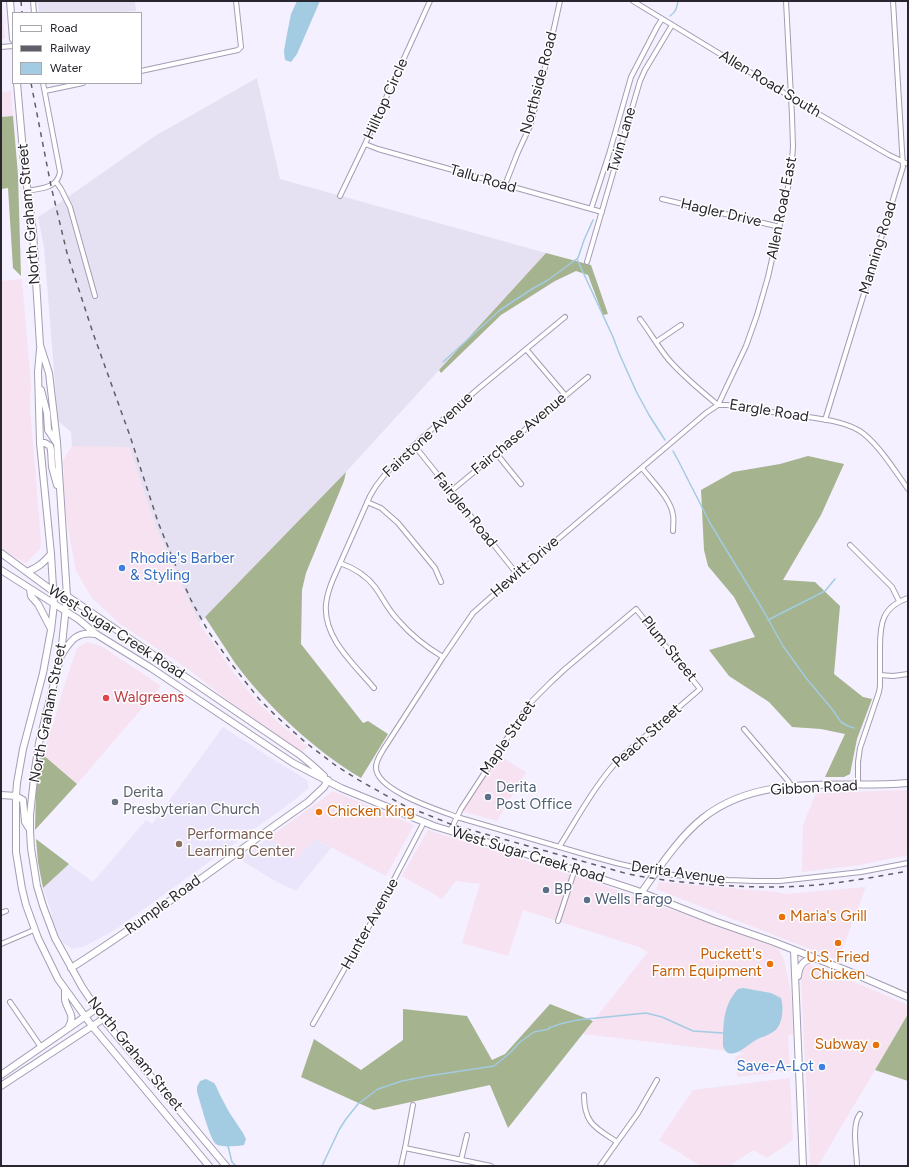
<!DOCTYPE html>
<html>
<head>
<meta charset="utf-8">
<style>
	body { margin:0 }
	#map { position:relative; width:909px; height:1167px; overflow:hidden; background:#f4f0ff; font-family:Figtree,sans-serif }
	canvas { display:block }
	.frame { position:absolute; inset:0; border:2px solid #29262f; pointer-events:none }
	.legend { position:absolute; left:12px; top:12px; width:130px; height:72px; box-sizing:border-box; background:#fff; border:1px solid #a9a8ac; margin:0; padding:5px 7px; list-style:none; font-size:12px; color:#29262f }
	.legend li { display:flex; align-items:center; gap:8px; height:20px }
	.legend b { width:20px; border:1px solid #a9a8ac }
</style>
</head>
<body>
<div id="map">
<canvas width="909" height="1167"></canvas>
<div class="frame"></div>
<ul class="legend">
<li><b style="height:5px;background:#fff"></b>Road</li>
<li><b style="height:5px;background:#615e69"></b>Railway</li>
<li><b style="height:11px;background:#a3cbe2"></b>Water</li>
</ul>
</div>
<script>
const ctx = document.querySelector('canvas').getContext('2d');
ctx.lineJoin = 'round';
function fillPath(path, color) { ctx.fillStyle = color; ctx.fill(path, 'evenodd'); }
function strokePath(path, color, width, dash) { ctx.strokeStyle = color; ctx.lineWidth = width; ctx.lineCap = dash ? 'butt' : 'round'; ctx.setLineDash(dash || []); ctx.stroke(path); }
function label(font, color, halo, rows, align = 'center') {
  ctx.font = font + ' Figtree,sans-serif'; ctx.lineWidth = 3; ctx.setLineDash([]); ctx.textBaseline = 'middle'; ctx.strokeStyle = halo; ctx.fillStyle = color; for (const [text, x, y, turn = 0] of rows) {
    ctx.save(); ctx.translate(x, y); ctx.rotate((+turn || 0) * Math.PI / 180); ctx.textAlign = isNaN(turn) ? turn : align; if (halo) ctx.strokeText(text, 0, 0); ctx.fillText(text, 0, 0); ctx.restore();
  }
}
fillPath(new Path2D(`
	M1 1H2L5 39H1Z
	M11 91 13 116 1 117V92Z
	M22 279 31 386 30 407 41 541 40 549 26 563 14 557 1 549V281Z
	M72 446H129L156 527 199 623 230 668 255 699 281 725 308 747 302 752 238 708 188 669 120 624 92 598 76 571 66 516 64 485V471L62 462Z
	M87 642 101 646 161 686 77 784 42 754 54 722 64 686 77 648Z
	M498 755 526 772 497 821 462 811Z
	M908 790V855L860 865 802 872 803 825 816 793Z
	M333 791 414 825 386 876 315 839 296 860 270 837Z
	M428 830 600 884 778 948 784 960 791 992 793 1034 788 1036 790 1071 737 1077 735 1057 745 1053 583 1034 648 952 639 947 523 910 508 956 462 943 480 884 456 881 442 899 402 876Z
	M659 882 776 892 785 894 866 887 838 960 656 889Z
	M808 964 845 978 908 1005V1014L818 1166H810L801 980 803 968Z
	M790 1078 793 1140 767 1158 753 1150 729 1166H701L659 1140 693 1090Z`), '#f6e2f1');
fillPath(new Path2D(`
	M38 1H135L136 11 103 13H39Z
	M257 78 280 179 546 253 346 472 199 623 156 527 129 447 72 446 71 432 58 421 44 247 38 217 55 206 155 136Z`), '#e6e0f3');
fillPath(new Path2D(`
	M223 727 271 758 307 780 309 788 293 801 115 930 83 947 72 949 62 942 53 921 51 911 43 888 69 864 93 882 146 820 152 824Z
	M270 837 296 860 315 839 331 848 296 891 277 882 239 859Z`), '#ebe5fb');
fillPath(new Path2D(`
	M13 116 18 175 21 276 13 268 8 188 1 189V117Z
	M546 253 591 265 608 314 603 315 588 275 576 271 555 281 501 315 441 373 439 370Z
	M808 456 844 464 821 515 783 580 815 582 840 606 834 674 863 697 872 699 857 739 850 774 844 777H825L845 734 821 729 792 727 769 702 729 676 709 650 755 637 734 597 708 566 704 550 701 490 733 472 780 464Z
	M346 472 344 481 306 573 302 590 301 644 363 723 368 721 388 734 361 778C315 751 267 706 235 663 225 648 215 632 205 617Z
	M42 754 77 784 35 830 36 789Z
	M36 839 69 864 43 888 38 862Z
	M550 1004 593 1021 508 1128 490 1085 374 1110 301 1077 314 1039 361 1070 403 1040V1009L467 1016 492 1060 505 1054Z
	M908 1014V1081L875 1070Z`), '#a5b38e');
fillPath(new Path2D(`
	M297 1H320L297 54 291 62 285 60 284 51 287 34 291 14Z
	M743 988 771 993 781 998C784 1008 783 1026 773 1032 767 1036 761 1037 756 1040 747 1045 729 1064 723 1046 723 1025 723 1005 738 989Z
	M206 1079 214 1083 216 1086 220 1095 229 1112 243 1133 246 1139 244 1145C238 1146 221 1148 216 1144 210 1140 200 1101 197 1092V1087L200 1081Z`), '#a3cbe2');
strokePath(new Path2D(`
	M670 16C676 12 677 7 678 1
	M577 259 613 337 619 353 636 391 649 415 665 440
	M443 362 500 310 532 289 548 280 578 258 584 240 593 220
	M673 451 679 462 710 523 763 610 783 646 806 678 832 709 841 722 848 726 854 728
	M768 620 825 591 835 579
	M228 1146 232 1162 236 1166
	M322 1166 339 1130 346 1119 358 1104 378 1089 402 1081 428 1076 494 1066 510 1053 520 1042 534 1032 549 1029V1028L560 1024 577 1020 646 1013 662 1017 693 1031 723 1033`), '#a3cbe2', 1.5);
const street = new Path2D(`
	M33 1 34 13
	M633 1 822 116 889 155 908 164
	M1 47 13 46
	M141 71 238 50 241 47 236 1
	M45 91 83 83
	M365 144 378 149 602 212
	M56 182 61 189 70 207 95 296
	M505 185 518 152 530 126 533 116 548 55 560 1
	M27 191C41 188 57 189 60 172L43 83
	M340 196 365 144 430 1
	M662 199 780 227
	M591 209 609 154 631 77 657 27 662 19
	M587 262 640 81 645 70 672 25
	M640 319C650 332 658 347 669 360 683 376 701 391 718 405
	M656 342 681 325
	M526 349 565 395
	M718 405 746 346 757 315 768 277 791 174 793 147 792 116 786 1
	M825 420 903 167 893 1
	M414 445 517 574
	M496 453 521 484
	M642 468C652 481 671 499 673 515 674 520 673 526 673 531
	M908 489C895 471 881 448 864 434 847 420 813 418 791 415 770 412 749 408 727 405H718L706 413 517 574 473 613 443 657 383 750C380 755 376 761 376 767 375 790 438 810 457 817L587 855 616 863 663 874 728 880 756 881H780L861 872 908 863
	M450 492 588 377
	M367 502 381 508 398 523 435 568 441 582
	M850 545 892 587 899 601
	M340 563C354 568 366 575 375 587 383 598 388 610 398 620 411 635 426 647 443 657
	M880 675 893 676 908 674
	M374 688C354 664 323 638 326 604 327 595 330 586 334 577L370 496 376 486 387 472 423 437 479 388 565 317
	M744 729 789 782 792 787
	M858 785V762L860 748 879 692 880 686C880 673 880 661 880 648 880 623 882 607 908 598
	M450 831 461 809 530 703 551 682 565 669 636 609 700 689 621 757C596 783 578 817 559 847
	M1 913 6 911
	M558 921 575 869
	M1 944 34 930
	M10 1002 41 1047
	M313 1024 376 914 424 822
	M584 1095C584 1124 596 1128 617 1142
	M405 1148 491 1166
	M461 1160 467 1135
	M401 1166 405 1148 413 1105
	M600 1166 638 1113 657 1080
	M857 1166C857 1153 851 1125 860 1114`);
const secondary = new Path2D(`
	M10 1 13 39
	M17 83 24 163 33 232 40 345 49 373 57 442 67 596 61 655 39 743 35 769 30 815V831L31 848 37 886 43 906 55 938 82 987 107 1024 226 1166
	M40 349 38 372 40 443 51 554 54 604 51 630 43 673 23 749 17 783 16 796V852L22 889 26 905 38 938 58 979 92 1026 209 1166
	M41 390 47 413 48 430 56 442
	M40 443H45L50 446 51 450 52 467 57 485
	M1 553 54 592 67 596 300 755 312 765 324 776
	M1 570 78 619 96 634 151 668 293 763 341 788 434 826 526 854 635 890 714 921 774 942 848 971 908 997
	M27 572C40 566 42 564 51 554
	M30 589 31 596 38 604 51 629
	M62 654C71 640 77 631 96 634
	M1 795 16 796 23 800 25 822 30 830
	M641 893C659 868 679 837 703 818 761 772 840 789 908 783
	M794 950 803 1166
	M71 968C152 917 229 857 308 802L324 787 328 780
	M798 976C799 966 803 959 814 959
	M65 990C65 993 65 997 65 1000 68 1012 76 1015 68 1028
	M1 1075 96 1009
	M1 1086 103 1019`);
strokePath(street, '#a49db4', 6);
strokePath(secondary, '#a49db4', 8);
strokePath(street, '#fff', 4);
strokePath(secondary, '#fff', 6);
strokePath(new Path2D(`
	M21 1 22 13
	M31 83 51 186 67 253 93 333 130 436 158 522 177 569 191 600 208 631 233 666 259 699 276 716 305 742 335 765 357 779 403 805 453 825 628 874C658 880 688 883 718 885 759 888 801 888 842 882 864 879 886 875 908 871`), '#615e69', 1.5, [5, 5]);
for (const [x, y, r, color] of [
	[122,568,4,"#3f7fe0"],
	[106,698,4,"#e0444e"],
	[488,797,4,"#5c6f8a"],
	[115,802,4,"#6b7280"],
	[319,812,4,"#e8710a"],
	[179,844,4,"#8d6e63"],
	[546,890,4,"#5c6f8a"],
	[587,900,4,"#5c6f8a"],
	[782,917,4,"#e8710a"],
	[838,943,4,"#e8710a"],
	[770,964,4,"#e8710a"],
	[876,1045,4,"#e8710a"],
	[822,1067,4,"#3f7fe0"]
]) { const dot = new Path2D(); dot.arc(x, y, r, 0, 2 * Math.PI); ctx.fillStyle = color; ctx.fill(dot); strokePath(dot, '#fff', 1.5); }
label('15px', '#29262f', '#fff', [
	["Northside Road",539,83,-75],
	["Allen Road South",770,84,31],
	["Hilltop Circle",386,99,-66],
	["Twin Lane",622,140,-74],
	["Tallu Road",483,179,16],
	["Allen Road East",782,208,-79],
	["Hagler Drive",721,213,13],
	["North Graham Street",29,214,-95],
	["Manning Road",878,248,-73],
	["Eargle Road",769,411,9],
	["Fairchase Avenue",519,434,-40],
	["Fairstone Avenue",428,435,-43],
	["Fairglen Road",465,510,51],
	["Hewitt Drive",525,567,-41],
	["West Sugar Creek Road",116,632,33],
	["Plum Street",669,649,51],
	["North Graham Street",48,713,-79],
	["Peach Street",647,736,-42],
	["Maple Street",508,738,-56],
	["Gibbon Road",814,788,-3],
	["West Sugar Creek Road",528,855,17],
	["Derita Avenue",678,873,8],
	["Rumple Road",163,905,-36],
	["Hunter Avenue",370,924,-61],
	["North Graham Street",135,1054,51]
]);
label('15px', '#366cbe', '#fff', [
	["Rhodie's Barber",130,559],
	["& Styling",130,576],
	["Save-A-Lot",814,1067,"right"]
], 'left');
label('15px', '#be3a42', '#fff', [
	["Walgreens",114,698]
], 'left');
label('15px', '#4e5e75', '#fff', [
	["Derita",496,788],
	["Post Office",496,805],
	["BP",554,890],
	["Wells Fargo",595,900]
], 'left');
label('15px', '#5b616d', '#fff', [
	["Derita",123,793],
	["Presbyterian Church",123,810]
], 'left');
label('15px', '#c56008', '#fff', [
	["Chicken King",327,812],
	["Maria's Grill",790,917],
	["Puckett's",762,955,"right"],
	["Farm Equipment",762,972,"right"],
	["U.S. Fried",838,958,"center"],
	["Chicken",838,975,"center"],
	["Subway",868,1045,"right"]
], 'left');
label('15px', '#785e54', '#fff', [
	["Performance",187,835],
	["Learning Center",187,852]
], 'left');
</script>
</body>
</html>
